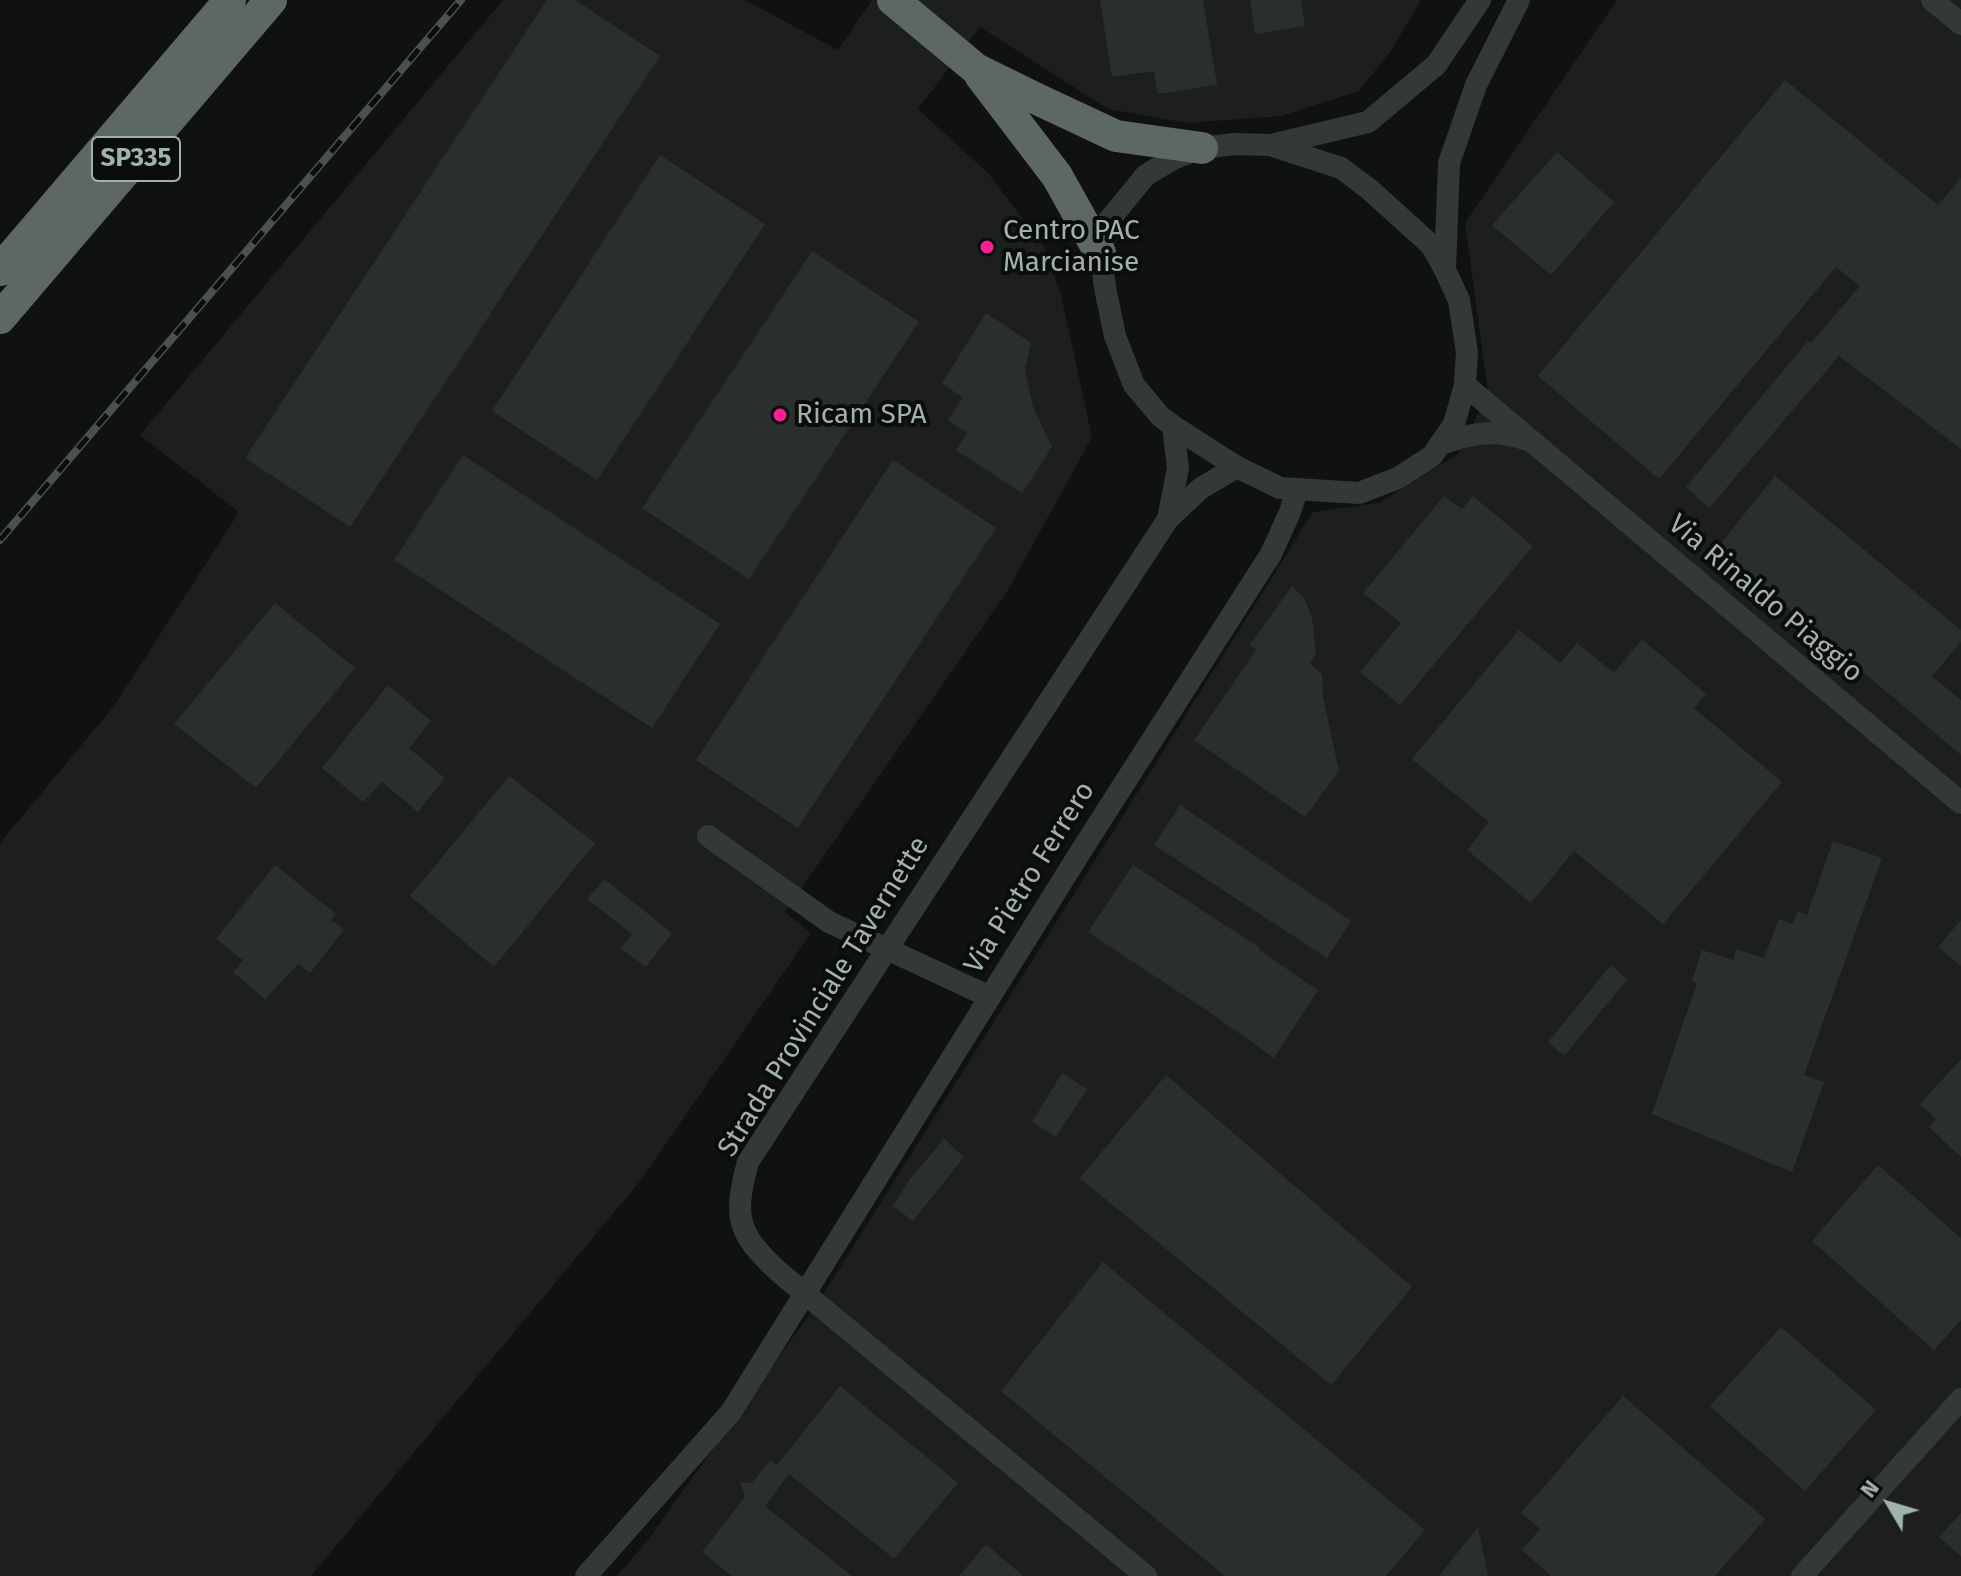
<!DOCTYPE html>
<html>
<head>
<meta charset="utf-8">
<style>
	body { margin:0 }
	#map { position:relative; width:1961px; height:1576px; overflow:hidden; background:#101211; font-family:"Fira Sans",sans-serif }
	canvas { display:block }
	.north { position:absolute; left:1849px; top:1464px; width:80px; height:80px; -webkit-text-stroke:6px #0b0d0c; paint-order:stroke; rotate:308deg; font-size:22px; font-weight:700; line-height:32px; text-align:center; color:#a0b3aa }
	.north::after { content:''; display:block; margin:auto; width:28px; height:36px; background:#a0b3aa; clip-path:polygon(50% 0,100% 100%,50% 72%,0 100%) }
</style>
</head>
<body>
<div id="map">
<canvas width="1961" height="1576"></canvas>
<div class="north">N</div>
</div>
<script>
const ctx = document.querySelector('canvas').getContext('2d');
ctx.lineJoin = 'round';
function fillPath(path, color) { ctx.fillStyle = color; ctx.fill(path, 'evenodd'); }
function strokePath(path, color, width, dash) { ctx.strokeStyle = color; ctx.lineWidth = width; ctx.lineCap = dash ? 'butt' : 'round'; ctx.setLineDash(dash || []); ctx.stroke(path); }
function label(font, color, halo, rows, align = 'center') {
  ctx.font = font + ' "Fira Sans",sans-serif'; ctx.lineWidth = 8; ctx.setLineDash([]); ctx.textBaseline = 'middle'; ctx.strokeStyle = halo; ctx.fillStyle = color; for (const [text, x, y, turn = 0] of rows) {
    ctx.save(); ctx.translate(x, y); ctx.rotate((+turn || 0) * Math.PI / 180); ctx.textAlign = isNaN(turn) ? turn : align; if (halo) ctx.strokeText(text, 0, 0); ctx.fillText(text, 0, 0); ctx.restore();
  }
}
fillPath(new Path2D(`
	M503 0H745L838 50 872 0H1421L1392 49 1359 91 1281 116 1187 123 1108 109 980 27 918 109 988 173 1044 247 1061 295 1092 437 1008 590 785 912 811 933 641 1180 311 1576H0V843L114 706 239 512 140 435Z
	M1617 0H1961V1576H617L647 1541 821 1298 1313 512 1379 503 1458 454 1488 393 1465 223Z`), '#1c1f1e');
fillPath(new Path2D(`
	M547 0H575L660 56 350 527 245 458Z
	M1100 0H1203L1217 85 1158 94 1154 71 1112 77Z
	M1250 0H1301L1305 26 1255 34Z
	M1785 80 1938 205 1961 178V449L1839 356 1709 508 1686 487 1808 341 1811 343 1860 286 1836 267 1659 479 1538 376Z
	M1557 152 1614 202 1551 275 1492 225Z
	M660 155 765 224 597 480 492 411Z
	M812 251 919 322 749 579 642 508Z
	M986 313 1031 343 1025 370 1033 407 1052 447 1022 493 956 450 967 433 948 420 963 398 942 383Z
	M463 455 720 624 652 728 394 560Z
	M893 460 996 528 798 828 696 760Z
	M1775 476 1961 630V642L1932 676 1961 700V755L1717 548Z
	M1444 496 1462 509 1473 496 1533 546 1400 705 1360 672 1401 623 1363 593Z
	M1292 586 1304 598 1312 617 1316 652 1310 664 1322 674 1323 697 1339 771 1305 817 1194 740 1257 649 1249 646Z
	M275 603 355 668 256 788 174 724Z
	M1519 630 1560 663 1577 643 1614 673 1642 639 1706 694 1694 708 1782 782 1663 924 1574 851 1531 903 1467 850 1489 822 1412 759Z
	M388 685 431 721 409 748 445 778 418 812 382 782 363 802 322 768Z
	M509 776 595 843 494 967 410 896Z
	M1180 805 1351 921 1327 958 1154 845Z
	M1833 841 1882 858 1804 1075 1824 1082 1792 1172 1652 1114 1697 983 1692 981 1702 950 1733 960 1736 949 1764 958 1779 919 1792 924 1798 912 1807 915Z
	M275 865 336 914 331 920 344 930 310 973 298 964 265 999 233 972 243 960 216 939Z
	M1133 865 1260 948 1259 950 1318 990 1274 1058 1215 1016 1088 932Z
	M604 879 672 933 646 967 621 948 632 934 587 899Z
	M1961 920V966L1938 947Z
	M1611 965 1627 980 1564 1056 1548 1042Z
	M1961 1059V1157L1929 1127 1936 1119 1920 1104Z
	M1062 1073 1087 1089 1056 1137 1032 1122Z
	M1166 1075 1412 1287 1331 1385 1080 1178Z
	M944 1139 964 1157 913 1221 893 1206 910 1179Z
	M1878 1165 1961 1238V1320L1934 1350 1812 1241Z
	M1103 1262 1425 1530 1386 1576H1225L1001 1391Z
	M1781 1327 1876 1410 1805 1491 1710 1406Z
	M840 1386 958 1483 894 1559 789 1474 765 1506 852 1576H732L702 1552 745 1497 740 1482 752 1483 770 1460 777 1465Z
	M1623 1396 1765 1519 1715 1576H1551L1522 1550 1540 1529 1521 1513Z
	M1961 1513V1556L1939 1537Z
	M1478 1527 1488 1576H1439Z
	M986 1544 1023 1576H959Z`), '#2a2e2d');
strokePath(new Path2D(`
	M1932 0 1961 24
	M1234 144 1270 145 1341 168 1369 189 1431 245 1445 270 1459 300 1467 352 1465 385 1454 424 1432 456 1398 478 1359 493 1280 488 1237 467 1173 426 1160 416 1134 385 1115 336 1106 293 1100 253 1109 220 1146 175 1173 159 1202 148Z
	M1275 144 1368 122 1436 65 1480 0
	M1445 269 1449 163 1476 85 1519 0
	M1465 385 1961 803
	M1439 445C1470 433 1493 429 1525 439
	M1168 519 1178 468 1173 426
	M708 836 829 922 990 997
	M586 1576 731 1412 1081 851 1271 554 1290 512 1297 490
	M1146 1576 779 1272C737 1233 733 1218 748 1162L1168 519 1201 488 1237 467
	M1802 1576 1961 1399`), '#333937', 22);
strokePath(new Path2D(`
	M893 0 976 69 1037 99 1116 136 1202 148
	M980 75 1057 176 1100 253
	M0 270 230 0
	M0 318 271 0`), '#5d6863', 32);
const rail = new Path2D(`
	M0 540 461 0`);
strokePath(rail, '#4a524e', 8);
strokePath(rail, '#0b0d0c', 5, [15]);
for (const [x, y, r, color] of [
	[987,247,8,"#fb1f94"],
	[780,415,8,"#fb1f94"]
]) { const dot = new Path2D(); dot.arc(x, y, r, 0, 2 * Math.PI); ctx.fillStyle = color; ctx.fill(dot); strokePath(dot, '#0b0d0c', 3); }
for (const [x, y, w] of [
	[136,159,88]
]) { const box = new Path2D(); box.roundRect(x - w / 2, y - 22, w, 44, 6); ctx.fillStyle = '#0b0d0c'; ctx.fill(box); strokePath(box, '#a0b3aa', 2); }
label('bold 26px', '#a0b3aa', null, [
	["SP335",136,159]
]);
label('28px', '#a0b3aa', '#0b0d0c', [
	["Centro PAC",1003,231],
	["Marcianise",1003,263],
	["Ricam SPA",796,415]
], 'left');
label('28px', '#a0b3aa', '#0b0d0c', [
	["Via Rinaldo Piaggio",1765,599,40],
	["Via Pietro Ferrero",1030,878,-58],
	["Strada Provinciale Tavernette",824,997,-58]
]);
</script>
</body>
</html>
